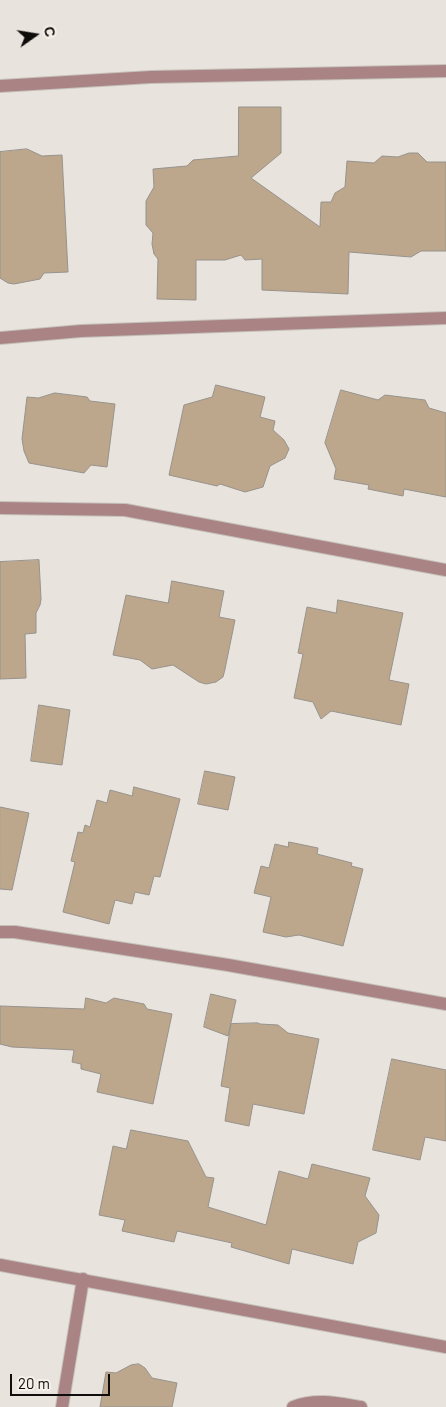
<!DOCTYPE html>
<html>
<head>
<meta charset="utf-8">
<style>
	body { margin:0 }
	#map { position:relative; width:446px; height:1407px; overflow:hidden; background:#e8e3dd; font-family:Barlow,sans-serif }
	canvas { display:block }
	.north { position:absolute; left:10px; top:10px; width:50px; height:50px; -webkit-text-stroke:4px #f6f0ea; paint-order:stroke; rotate:77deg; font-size:14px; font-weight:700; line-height:20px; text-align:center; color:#0e0d0b }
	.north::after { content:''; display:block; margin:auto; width:18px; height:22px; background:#0e0d0b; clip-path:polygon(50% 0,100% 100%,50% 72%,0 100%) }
	.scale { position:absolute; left:10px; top:1374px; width:100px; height:22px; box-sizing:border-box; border:2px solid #0e0d0b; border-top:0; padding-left:6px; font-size:15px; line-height:18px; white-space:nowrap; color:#0e0d0b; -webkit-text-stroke:4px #f6f0ea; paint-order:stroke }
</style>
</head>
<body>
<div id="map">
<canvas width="446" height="1407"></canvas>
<div class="north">С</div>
<div class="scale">20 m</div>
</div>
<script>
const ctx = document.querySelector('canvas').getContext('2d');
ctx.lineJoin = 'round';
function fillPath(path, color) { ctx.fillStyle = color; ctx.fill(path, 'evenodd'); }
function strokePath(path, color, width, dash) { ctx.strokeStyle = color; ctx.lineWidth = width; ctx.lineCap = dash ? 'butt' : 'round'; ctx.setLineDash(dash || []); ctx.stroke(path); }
const building = new Path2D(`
	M239 107H281V153L251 178 320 227 321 202H331L335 193 345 187 347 161 374 163 382 156 398 157 409 153H418L427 162H446V251H421L411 257 349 252 348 294 262 290V259L245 260 241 255 225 260H196V300L157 299 158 259 154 254 152 244 153 233 146 225V201L154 187 153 169 187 166 193 160 238 156Z
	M27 149 42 156 62 155 68 272 44 273 40 279 14 284 8 283 0 278V152Z
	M216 385 265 397 260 417 275 421 273 430 284 440 289 449 285 458 270 466 263 487 245 492 220 484 217 486 169 475 184 405 212 397Z
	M341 390 378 400 385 395 425 400 429 408 446 413V497L404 489 403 496 368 489 369 485 334 479 336 469 325 443Z
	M55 393 87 397 90 401 115 404 107 467 91 465 84 473 29 463 24 451 22 439 27 397 38 398Z
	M39 560 41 599 40 605 36 613V633L25 634 26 678 0 679V562Z
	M172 581 224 591 219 617 235 620 225 669 223 677 216 682 206 684 199 682 173 665 152 669 140 660 113 655 126 595 168 603Z
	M338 600 403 613 389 680 409 684 401 725 331 711 321 719 313 702 294 698 303 654 298 653 307 607 336 613Z
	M39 705 70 710 62 765 31 761Z
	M205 771 235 777 228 810 198 804Z
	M134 787 180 799 160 877 154 876 149 895 135 892 132 904 115 900 109 924 63 912 75 862 71 861 78 832 83 833 85 825 90 827 97 800 107 803 110 790 132 796Z
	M0 807 29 813 12 890 0 889Z
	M289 842 318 848 317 854 352 863 351 866 363 869 343 946 299 935 286 937 263 932 271 897 254 893 261 866 269 868 275 844 288 847Z
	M211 994 236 1000 228 1036 204 1027Z
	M86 998 106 1003 114 998 144 1004 147 1009 172 1014 153 1104 97 1092 101 1074 81 1069V1064L72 1062 74 1050 12 1047 0 1044V1006L84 1009Z
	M258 1023 260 1024 278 1025 288 1033 319 1039 304 1114 253 1104 249 1126 225 1121 230 1088 221 1086 231 1024Z
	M392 1059 446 1070V1141L425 1137 420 1160 373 1150Z
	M131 1130 188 1141 206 1177 214 1178 208 1207 266 1225 279 1171 308 1179 312 1164 370 1178 365 1196 379 1215 376 1233 358 1242 353 1264 292 1249 289 1264 231 1247 232 1243 177 1231 174 1242 122 1231 125 1220 99 1215 113 1146 126 1149Z
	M139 1364 145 1368 152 1378 177 1383 172 1407H100L106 1372 116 1373 131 1365Z`);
fillPath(building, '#bca78d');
strokePath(building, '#97928c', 1);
const minor = new Path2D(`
	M0 86 151 77 446 71
	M0 338 81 331 446 318
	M0 508 125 510 446 570
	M0 932H15L228 965 446 1004
	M0 1265 446 1347
	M62 1407 83 1279
	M293 1407C316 1398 337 1403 361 1407`);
strokePath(minor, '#c5c1bb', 14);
strokePath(minor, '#aa8485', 12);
</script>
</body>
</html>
